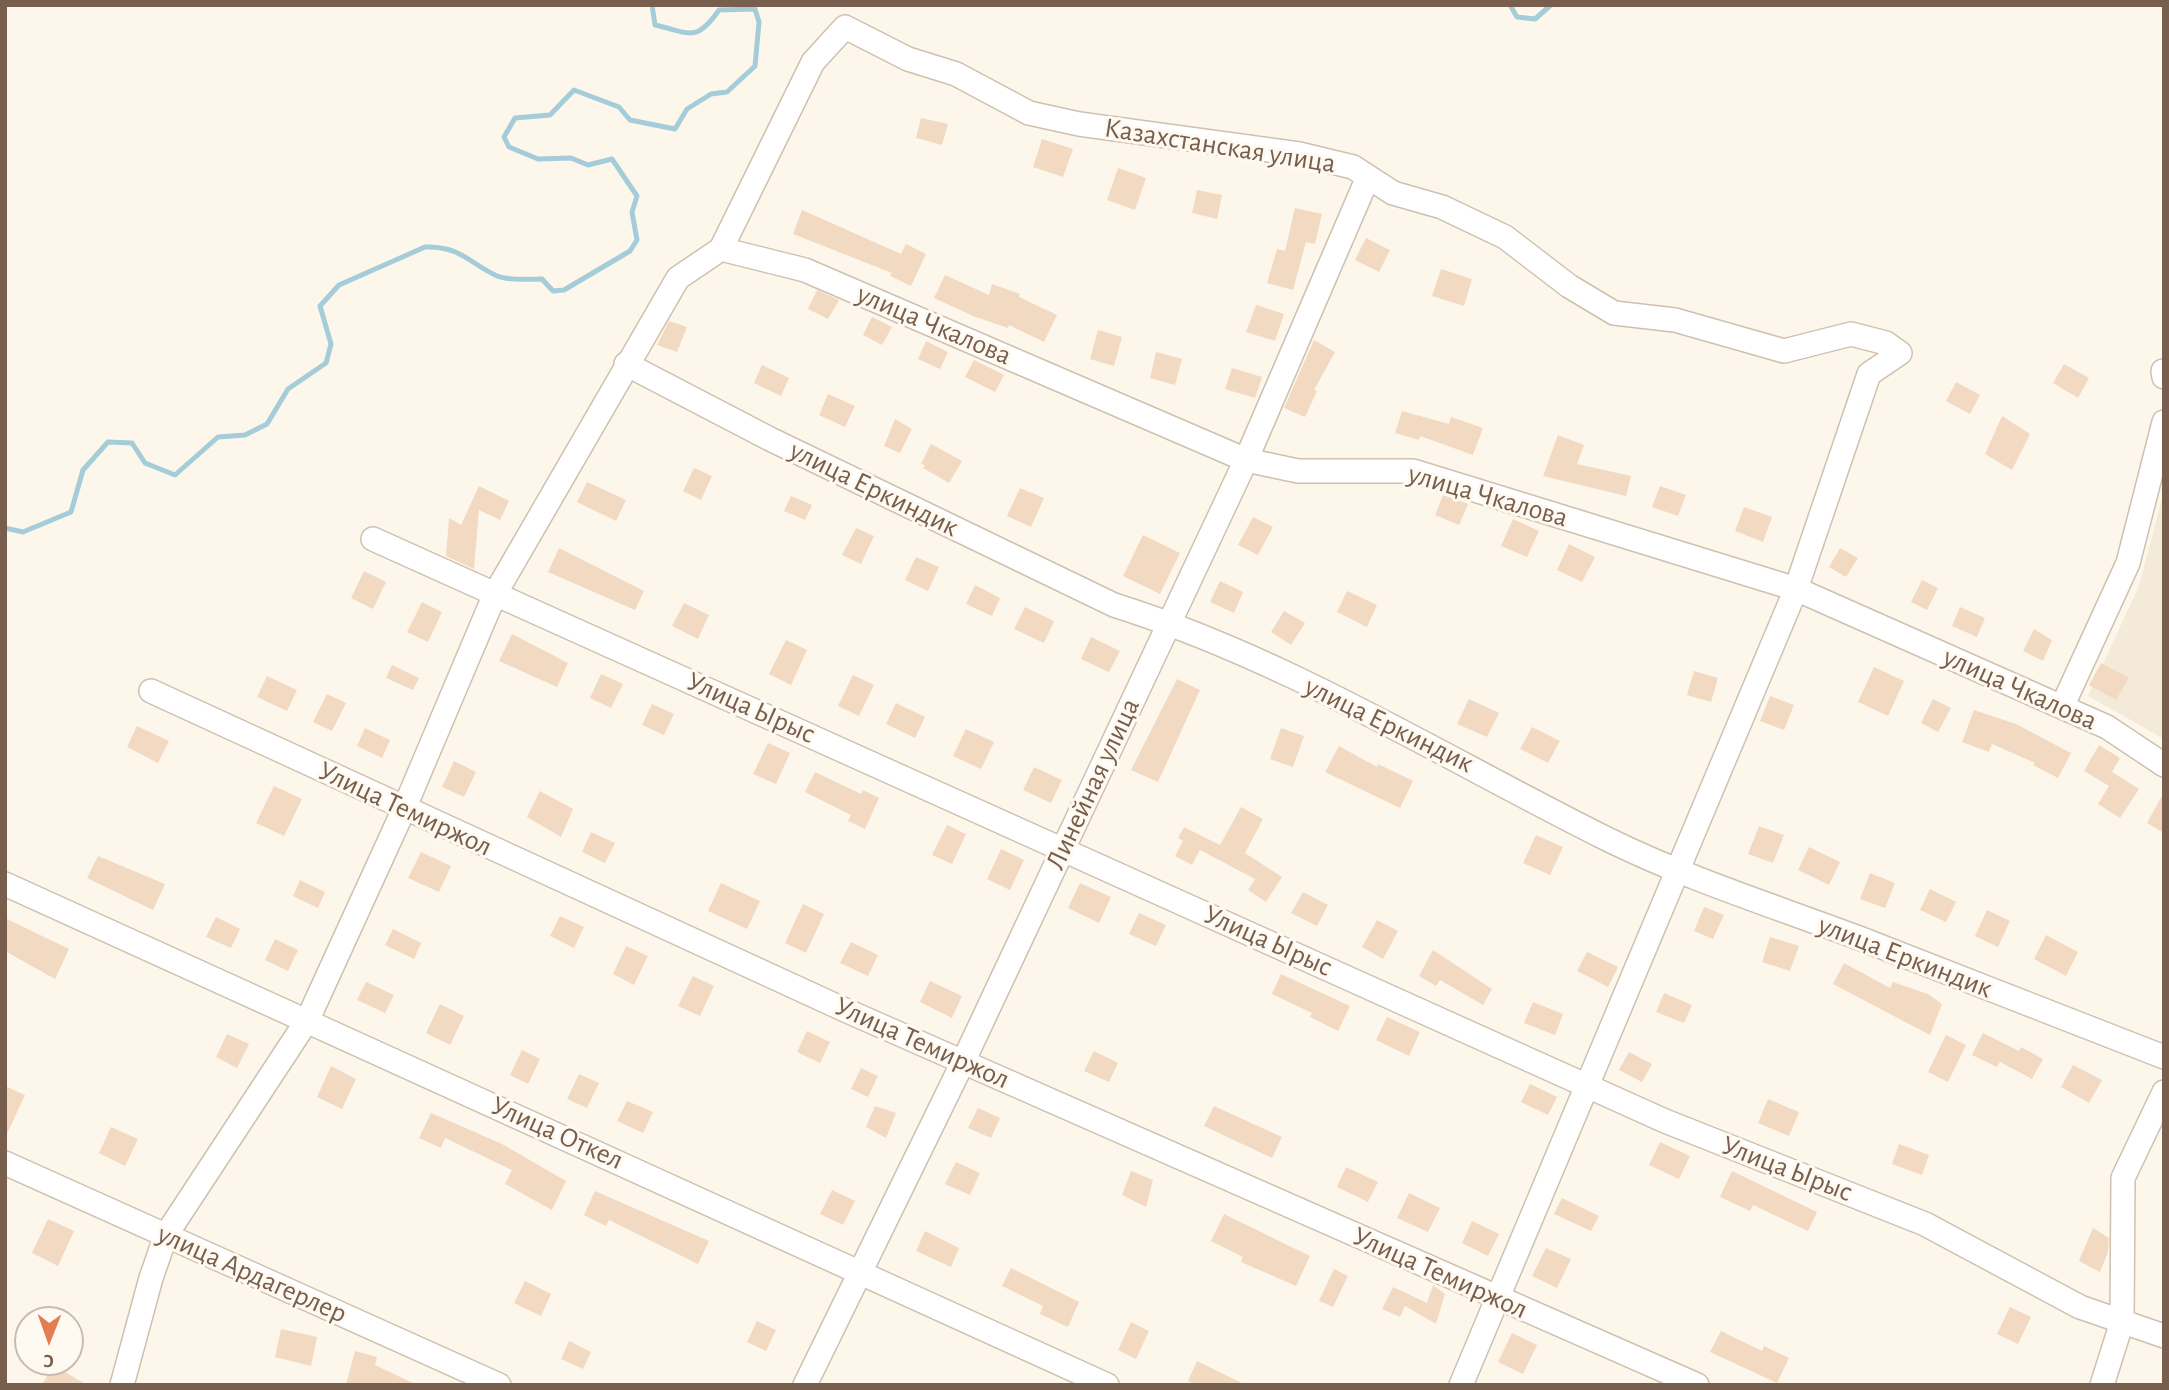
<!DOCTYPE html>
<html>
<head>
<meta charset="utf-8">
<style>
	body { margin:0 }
	#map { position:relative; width:2169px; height:1390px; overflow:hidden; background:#fdf7eb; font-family:"Alegreya Sans",sans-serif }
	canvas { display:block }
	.frame { position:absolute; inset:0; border:7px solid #785f4d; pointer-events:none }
	.north { position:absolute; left:14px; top:1306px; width:70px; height:70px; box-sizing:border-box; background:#fffaf1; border:2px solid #c9bcaf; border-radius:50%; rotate:181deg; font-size:19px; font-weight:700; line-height:28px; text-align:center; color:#785f4d }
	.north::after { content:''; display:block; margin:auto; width:24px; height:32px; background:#e47d52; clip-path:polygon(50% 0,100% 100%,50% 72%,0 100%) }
</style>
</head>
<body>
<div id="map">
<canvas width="2169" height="1390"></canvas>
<div class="frame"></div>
<div class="north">С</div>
</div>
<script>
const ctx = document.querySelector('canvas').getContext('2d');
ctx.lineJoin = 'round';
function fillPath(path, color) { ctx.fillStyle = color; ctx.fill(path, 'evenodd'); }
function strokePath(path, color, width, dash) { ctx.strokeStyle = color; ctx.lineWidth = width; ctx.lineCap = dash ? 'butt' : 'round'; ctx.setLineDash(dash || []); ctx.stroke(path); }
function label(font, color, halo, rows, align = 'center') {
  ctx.font = font + ' "Alegreya Sans",sans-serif'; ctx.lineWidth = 6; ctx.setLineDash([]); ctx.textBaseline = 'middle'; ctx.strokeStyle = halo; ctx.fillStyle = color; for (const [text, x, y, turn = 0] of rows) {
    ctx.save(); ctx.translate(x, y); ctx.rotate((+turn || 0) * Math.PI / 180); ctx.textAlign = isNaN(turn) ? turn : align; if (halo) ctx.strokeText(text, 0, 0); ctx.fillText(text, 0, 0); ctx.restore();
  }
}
fillPath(new Path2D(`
	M2164 491V739L2088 696 2139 586Z`), '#f4ead9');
strokePath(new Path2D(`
	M1510 5 1517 17 1535 19 1551 5
	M5 528 23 532 71 512 83 470 108 442 132 443 145 463 175 475 218 437 245 435 267 424 288 389 326 363 331 344 320 306 339 285 425 247C461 246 469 263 497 276 509 281 529 279 542 279L553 291 564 290 630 251 637 240 632 212 637 196 612 159 588 165 571 158 538 159 509 147 504 137 515 118 550 115 574 90 619 107 630 120 675 129 687 109 711 94 727 92 755 66 759 22 755 9 719 10C696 43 690 33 655 25L652 5`), '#a5cdd9', 5);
fillPath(new Path2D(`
	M921 118 948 124 942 145 916 138Z
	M1042 139 1073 149 1063 177 1033 167Z
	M1118 168 1146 178 1135 210 1107 200Z
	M1197 190 1222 195 1217 219 1192 213Z
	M1295 208 1322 214 1315 244 1306 242 1293 290 1267 283 1277 249 1285 251Z
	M802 210 901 254 906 244 926 254 911 286 890 276 892 273 793 234Z
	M1366 238 1390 250 1379 272 1355 260Z
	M1441 269 1472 279 1464 306 1432 296Z
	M945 275 989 295 992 284 1020 294 1019 297 1057 315 1044 342 1009 325 1008 328 973 316 934 298Z
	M817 290 839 300 828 319 808 309Z
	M1256 305 1284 314 1275 341 1246 332Z
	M872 317 892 327 882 345 863 335Z
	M669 321 687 327 677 352 657 345Z
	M1098 330 1122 337 1114 366 1090 359Z
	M1314 340 1335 352 1314 390 1317 391 1305 417 1284 408Z
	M926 341 948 352 940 369 918 359Z
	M1156 352 1182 359 1175 385 1150 378Z
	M974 360 1004 375 995 392 965 377Z
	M2064 364 2089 378 2078 398 2053 383Z
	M762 365 789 378 781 396 754 383Z
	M1232 368 1262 377 1255 398 1225 389Z
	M1956 382 1980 395 1970 414 1946 401Z
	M828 394 855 406 845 427 819 415Z
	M1402 411 1449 424 1451 417 1483 428 1473 455 1420 436 1419 440 1395 433Z
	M2002 416 2030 434 2012 470 1985 454Z
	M895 419 912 429 900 453 884 446Z
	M1558 435 1584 445 1577 464 1631 476 1626 496 1543 476Z
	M931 444 962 461 949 483 923 468 925 465 921 464Z
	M694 468 712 476 701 500 683 491Z
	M587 482 626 500 616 521 577 502Z
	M479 486 509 501 500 520 479 510 474 569 446 556 449 518 461 525Z
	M1660 486 1686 495 1678 516 1652 507Z
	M1020 488 1044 498 1031 527 1007 516Z
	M1443 495 1468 504 1459 525 1435 515Z
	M791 496 812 505 805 520 784 511Z
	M1744 507 1772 517 1763 542 1735 531Z
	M1253 517 1273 527 1258 555 1238 545Z
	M1513 519 1539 531 1527 557 1501 546Z
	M856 528 874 536 861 564 842 555Z
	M1143 535 1180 553 1160 594 1123 576Z
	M1569 544 1595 557 1582 582 1557 570Z
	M559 548 644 591 635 610 548 572Z
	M1840 548 1858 558 1846 577 1829 567Z
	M916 557 939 567 928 591 905 580Z
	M364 571 386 582 373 609 351 598Z
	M1922 580 1938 588 1927 610 1911 602Z
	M1220 581 1243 592 1234 613 1210 602Z
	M975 585 1000 598 992 616 966 604Z
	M1347 591 1377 605 1367 627 1337 612Z
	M422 602 442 612 428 642 407 632Z
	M684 603 709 615 698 639 672 626Z
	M1025 607 1054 621 1044 643 1014 629Z
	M1960 607 1985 618 1977 637 1952 626Z
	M1284 611 1305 623 1291 645 1271 632Z
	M2034 629 2052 640 2043 661 2023 651Z
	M512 634 568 663 557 687 499 661Z
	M1091 637 1120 651 1109 672 1081 659Z
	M786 640 807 650 791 685 769 674Z
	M2101 663 2129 678 2116 700 2089 685Z
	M392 665 419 678 413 690 386 678Z
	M1874 667 1904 681 1888 716 1858 702Z
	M1694 671 1718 678 1711 702 1687 695Z
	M601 674 623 684 611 708 590 698Z
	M853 675 874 685 859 716 838 706Z
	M267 676 297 690 287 711 257 697Z
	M1177 679 1200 690 1158 782 1131 770Z
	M327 694 346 703 332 731 313 722Z
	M1770 696 1794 705 1784 730 1760 721Z
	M1469 699 1499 713 1487 737 1457 724Z
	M1933 699 1951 708 1938 732 1921 723Z
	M896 703 925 717 915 738 886 724Z
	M652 704 674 714 664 735 642 725Z
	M1974 710 2016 724 2071 753 2058 778 2033 765 2035 763 1992 744 1989 752 1962 742Z
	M137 726 169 741 158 763 127 747Z
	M1532 727 1560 741 1548 763 1520 749Z
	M365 728 390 740 382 758 357 746Z
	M1281 728 1304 736 1293 767 1270 759Z
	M966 729 994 742 981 769 953 756Z
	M768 743 790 753 776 784 753 774Z
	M2099 745 2120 758 2112 772 2139 789 2120 818 2098 804 2109 786 2084 771Z
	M1339 746 1377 767 1378 764 1413 781 1400 808 1325 772Z
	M454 761 476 772 464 797 442 787Z
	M1034 767 1062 780 1051 803 1023 790Z
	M815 772 861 794 863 790 879 798 865 829 848 821 851 815 805 792Z
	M274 786 302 799 284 836 256 823Z
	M540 791 573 809 561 837 527 817Z
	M2164 792V833L2147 823Z
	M1241 807 1263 819 1245 853 1282 877 1266 902 1248 890 1255 879 1200 850 1192 865 1175 856 1183 841 1178 838 1184 827 1220 845Z
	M947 825 966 834 952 864 932 855Z
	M1759 826 1784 835 1773 863 1748 854Z
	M591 832 615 843 605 863 582 852Z
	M1536 835 1563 847 1550 875 1523 863Z
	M1809 847 1840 862 1829 885 1798 870Z
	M1001 849 1024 860 1010 890 987 879Z
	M421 852 451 866 439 892 408 878Z
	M98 856 165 884 153 910 87 878Z
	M1870 873 1895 883 1885 908 1860 899Z
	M300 880 325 892 318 908 293 896Z
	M721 883 760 901 747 929 708 911Z
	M1080 883 1111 897 1099 923 1068 908Z
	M1930 889 1956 902 1946 922 1920 910Z
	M1303 892 1328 905 1317 926 1291 913Z
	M803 904 824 914 806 953 785 943Z
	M1704 907 1724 915 1713 939 1694 931Z
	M1987 910 2010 921 1998 947 1975 936Z
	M1139 913 1166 925 1156 946 1129 934Z
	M560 916 584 927 574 948 550 936Z
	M216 917 240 929 231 948 206 937Z
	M5 918 69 949 55 979 5 951Z
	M1377 920 1398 931 1383 959 1362 947Z
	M393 929 421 943 414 959 385 945Z
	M2046 935 2078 952 2066 976 2034 959Z
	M1770 937 1799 946 1790 971 1762 962Z
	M275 939 298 950 288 971 265 960Z
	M851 942 878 955 868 976 840 963Z
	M626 946 648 956 634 985 613 974Z
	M1433 950 1492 989 1483 1005 1440 980 1436 986 1419 976Z
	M1587 952 1618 967 1608 987 1577 971Z
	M1844 963 1890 988 1893 982 1928 994 1942 1004 1930 1035 1833 984Z
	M1281 974 1350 1006 1338 1031 1310 1017 1312 1013 1272 994Z
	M693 976 714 986 700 1016 678 1006Z
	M930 981 962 996 952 1018 920 1002Z
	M366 982 394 995 385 1013 357 1000Z
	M1664 993 1692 1005 1684 1023 1656 1012Z
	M1533 1002 1563 1014 1555 1035 1524 1023Z
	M440 1004 464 1016 450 1045 426 1033Z
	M1387 1017 1420 1032 1409 1056 1376 1040Z
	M807 1031 830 1042 820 1063 797 1052Z
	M1983 1033 2019 1051 2021 1047 2043 1059 2032 1079 2000 1062 1997 1067 1972 1055Z
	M227 1034 249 1044 237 1068 216 1057Z
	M1946 1035 1966 1045 1948 1082 1928 1072Z
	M522 1050 540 1059 528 1084 510 1075Z
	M1094 1051 1118 1063 1109 1082 1084 1071Z
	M1629 1052 1652 1064 1642 1082 1619 1070Z
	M2073 1065 2102 1080 2089 1103 2061 1087Z
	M331 1066 356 1079 342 1109 317 1097Z
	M861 1068 878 1076 868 1097 851 1089Z
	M579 1074 599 1083 587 1108 567 1099Z
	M1530 1084 1557 1097 1548 1115 1521 1102Z
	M5 1086 25 1095 5 1138Z
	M1768 1099 1799 1112 1789 1136 1758 1123Z
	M627 1101 653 1112 643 1133 617 1121Z
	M875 1106 896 1113 886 1138 866 1127Z
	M1214 1106 1282 1137 1272 1158 1204 1126Z
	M978 1108 1000 1118 991 1138 968 1128Z
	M431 1113 502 1144 566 1181 552 1210 505 1184 512 1170 445 1138 441 1148 419 1138Z
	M111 1127 138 1139 125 1166 99 1153Z
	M1660 1142 1690 1156 1679 1179 1649 1165Z
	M1899 1144 1929 1155 1922 1175 1892 1164Z
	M956 1162 980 1173 970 1195 945 1184Z
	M1346 1167 1378 1182 1368 1202 1337 1187Z
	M1131 1171 1153 1180 1146 1207 1122 1195Z
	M1732 1171 1817 1212 1808 1231 1753 1205 1750 1211 1720 1197Z
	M832 1190 855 1201 843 1225 820 1214Z
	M595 1191 709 1241 698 1264 609 1220 606 1226 584 1215Z
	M1409 1193 1440 1208 1428 1232 1397 1218Z
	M1562 1198 1599 1216 1591 1231 1554 1214Z
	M1224 1214 1310 1256 1296 1286 1241 1262 1243 1257 1211 1241Z
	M48 1219 74 1231 58 1266 32 1253Z
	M1472 1221 1499 1234 1488 1256 1462 1243Z
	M2093 1228 2109 1238 2108 1252 2100 1272 2079 1261Z
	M925 1231 959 1248 951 1267 916 1251Z
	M1546 1248 1571 1259 1557 1288 1532 1276Z
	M1011 1268 1079 1302 1068 1327 1040 1314 1043 1306 1002 1286Z
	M1334 1269 1348 1276 1333 1307 1319 1301Z
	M525 1281 551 1294 541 1316 514 1303Z
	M1433 1285 1445 1294 1436 1324 1405 1306 1400 1317 1382 1309 1393 1287 1427 1303Z
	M2010 1307 2031 1317 2018 1344 1997 1334Z
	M757 1321 776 1330 766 1351 747 1342Z
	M1131 1322 1149 1331 1136 1359 1118 1350Z
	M281 1329 317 1337 311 1366 275 1357Z
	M1721 1331 1762 1351 1764 1346 1789 1358 1777 1383 1710 1352Z
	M1512 1333 1537 1345 1523 1374 1498 1362Z
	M569 1341 591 1352 583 1369 561 1359Z
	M355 1351 377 1357 375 1365 417 1385H346Z
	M1197 1361 1246 1385H1196L1188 1381Z
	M53 1365 87 1385H42Z`), '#f2d9c2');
const minor = new Path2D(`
	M721 249 805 270 1246 460 1298 471H1413L1796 589 2107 727 2164 765
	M626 364 770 439 1114 605C1289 660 1444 758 1607 839 1688 879 1774 906 1859 938 1961 977 2062 1018 2164 1057
	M2163 371 2164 377
	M373 539 1665 1121 1925 1224 2080 1307 2164 1336
	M151 691 845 1010 1697 1385
	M2062 707 2128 563 2164 422
	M5 884 1107 1385
	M5 1163 499 1385
	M122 1385 151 1278 166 1235 308 1019 404 809 495 594 678 278 721 249 813 62 845 27 908 59 956 74 1029 113 1079 124 1299 154 1353 167 1393 193 1442 207 1505 237 1569 286 1614 313 1675 320 1784 351 1851 334 1886 343 1900 353 1869 374 1796 589 1461 1385
	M805 1385 963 1062 1246 460 1368 177
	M2102 1385 2122 1322 2123 1178 2164 1092`);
strokePath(minor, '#cfc0af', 26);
strokePath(minor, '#fff', 23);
label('28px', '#785f4d', '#fffaf1', [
	["Казахстанская улица",1220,146,9],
	["улица Чкалова",934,325,23],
	["улица Еркиндик",874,489,26],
	["улица Чкалова",1488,496,16],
	["улица Чкалова",2020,689,24],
	["Улица Ырыс",751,708,24],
	["улица Еркиндик",1389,725,26],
	["Линейная улица",1093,784,-65],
	["Улица Темиржол",405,809,25],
	["Улица Ырыс",1268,941,24],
	["улица Еркиндик",1905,957,21],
	["Улица Темиржол",922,1043,24],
	["Улица Откел",557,1133,24],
	["Улица Ырыс",1787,1169,21],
	["Улица Темиржол",1440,1273,24],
	["улица Ардагерлер",252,1274,24]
]);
</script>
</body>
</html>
